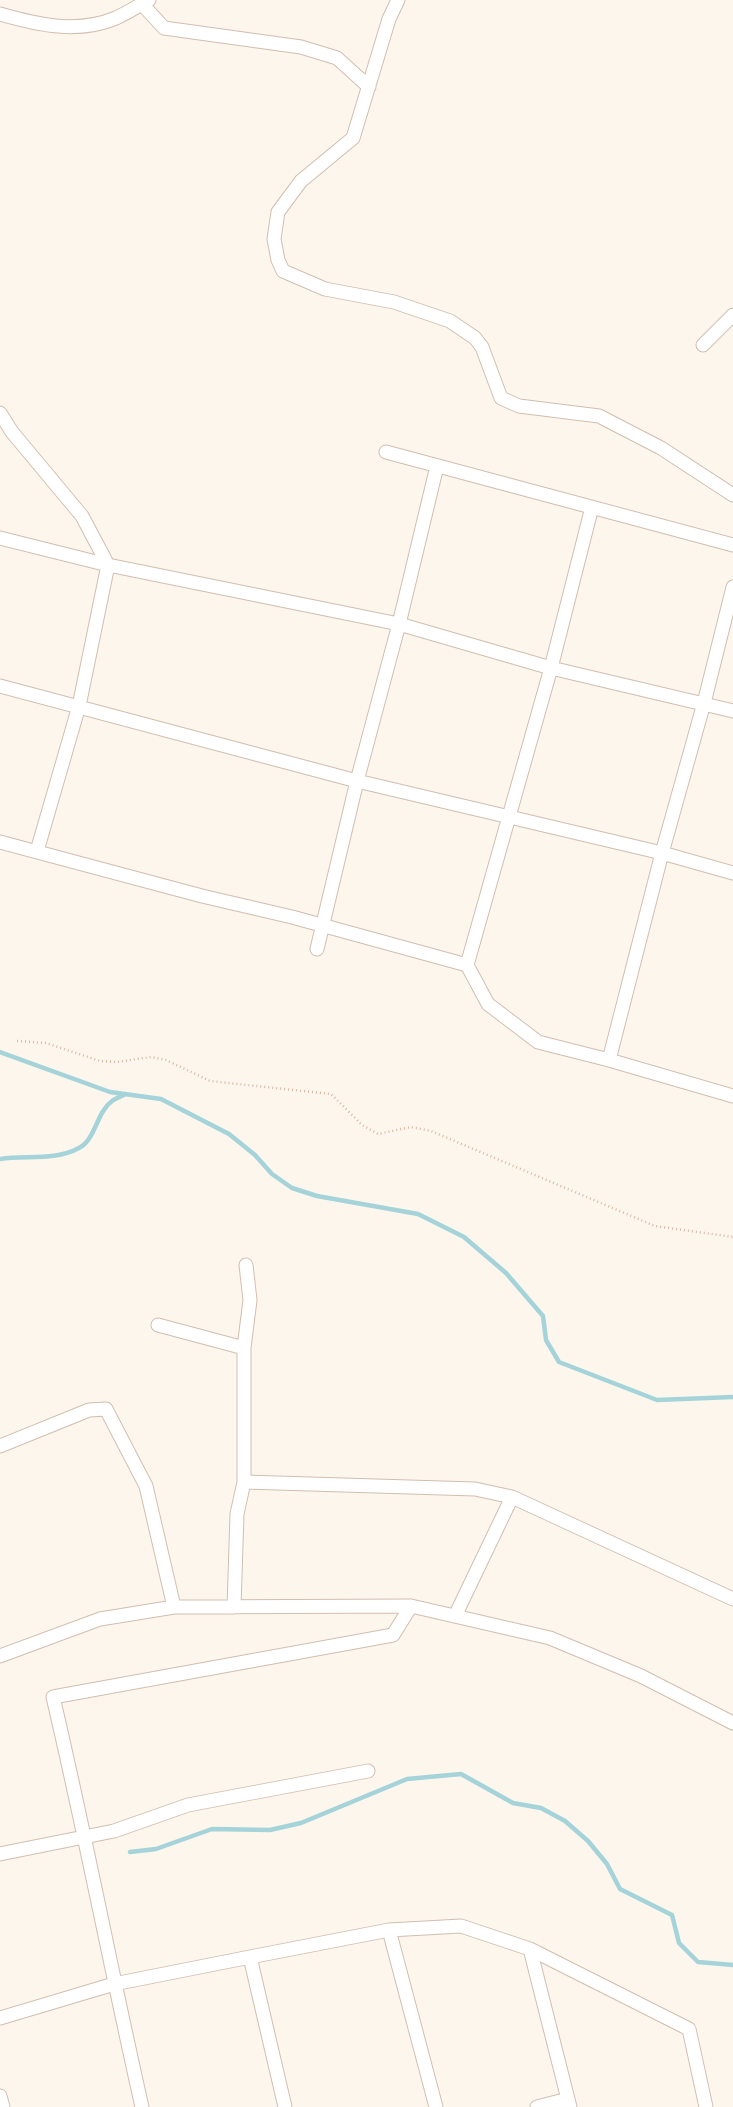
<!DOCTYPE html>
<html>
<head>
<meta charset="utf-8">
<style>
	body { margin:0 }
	canvas { display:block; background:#fdf6ec }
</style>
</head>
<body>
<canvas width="733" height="2107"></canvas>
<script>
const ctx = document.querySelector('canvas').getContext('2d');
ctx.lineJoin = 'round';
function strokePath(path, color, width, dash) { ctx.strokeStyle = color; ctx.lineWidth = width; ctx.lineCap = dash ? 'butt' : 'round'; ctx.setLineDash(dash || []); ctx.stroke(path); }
strokePath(new Path2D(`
	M0 1052 110 1092 161 1099 229 1134 255 1155 272 1174 292 1188 317 1196 418 1214 464 1237 506 1273 543 1316 546 1340 559 1362 657 1400 733 1397
	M0 1159C26 1155 55 1161 79 1148 96 1139 96 1113 112 1101 116 1098 122 1096 126 1094
	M130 1852 156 1849 212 1829 270 1830 301 1823 407 1779 461 1774 513 1803 541 1808 565 1821 588 1841 607 1864 620 1889 672 1915 679 1943 698 1962 733 1965`), '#a5d3da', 4.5);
const street = new Path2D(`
	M398 0 389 19 353 138 301 181 278 212 274 239 278 260 283 271 325 289 394 302 450 321 475 338 482 347 501 398 519 406 599 416 661 448 733 495
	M142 4 164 28 301 47 337 58 369 87
	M0 14C38 25 78 34 116 18 127 13 138 6 149 0
	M703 345 733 315
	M0 413 12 432 82 516 108 565 79 706 37 851
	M386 452 733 545
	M592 507 551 668 467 965 488 1004 538 1042 609 1060
	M0 538 108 565 399 624 551 668 733 711
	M733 587 704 703 662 853 609 1060 733 1096
	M0 686 357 781 662 853 733 873
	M0 842 202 896 292 917 467 965
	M317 949 357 781 399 624 437 466
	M158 1325 244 1348
	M0 1446 89 1410 106 1409 146 1486 174 1607
	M244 1482 475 1489 512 1497 733 1599
	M234 1607 237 1514 244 1482V1348L250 1300 246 1265
	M455 1616 512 1497
	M0 1656 100 1619 174 1607 411 1606 550 1638 641 1676 733 1723
	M0 1854 114 1831 188 1805 368 1771
	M389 1930 436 2107
	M530 1949 570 2107
	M250 1957 285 2107
	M0 2018 114 1984 250 1957 389 1930 461 1926 530 1949 689 2029 706 2107
	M0 2096 3 2107
	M142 2107C111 1970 85 1833 53 1697L393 1635 411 1606
	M537 2107 568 2099`);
strokePath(street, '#d1beb0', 15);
strokePath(new Path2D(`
	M17 1041 46 1043 100 1061 117 1062 151 1057 166 1060 210 1081 331 1094 362 1125 378 1134 411 1127 431 1131 655 1226 733 1237`), '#d9b8a5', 2.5, [1, 3]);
strokePath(street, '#fff', 13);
</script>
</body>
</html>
